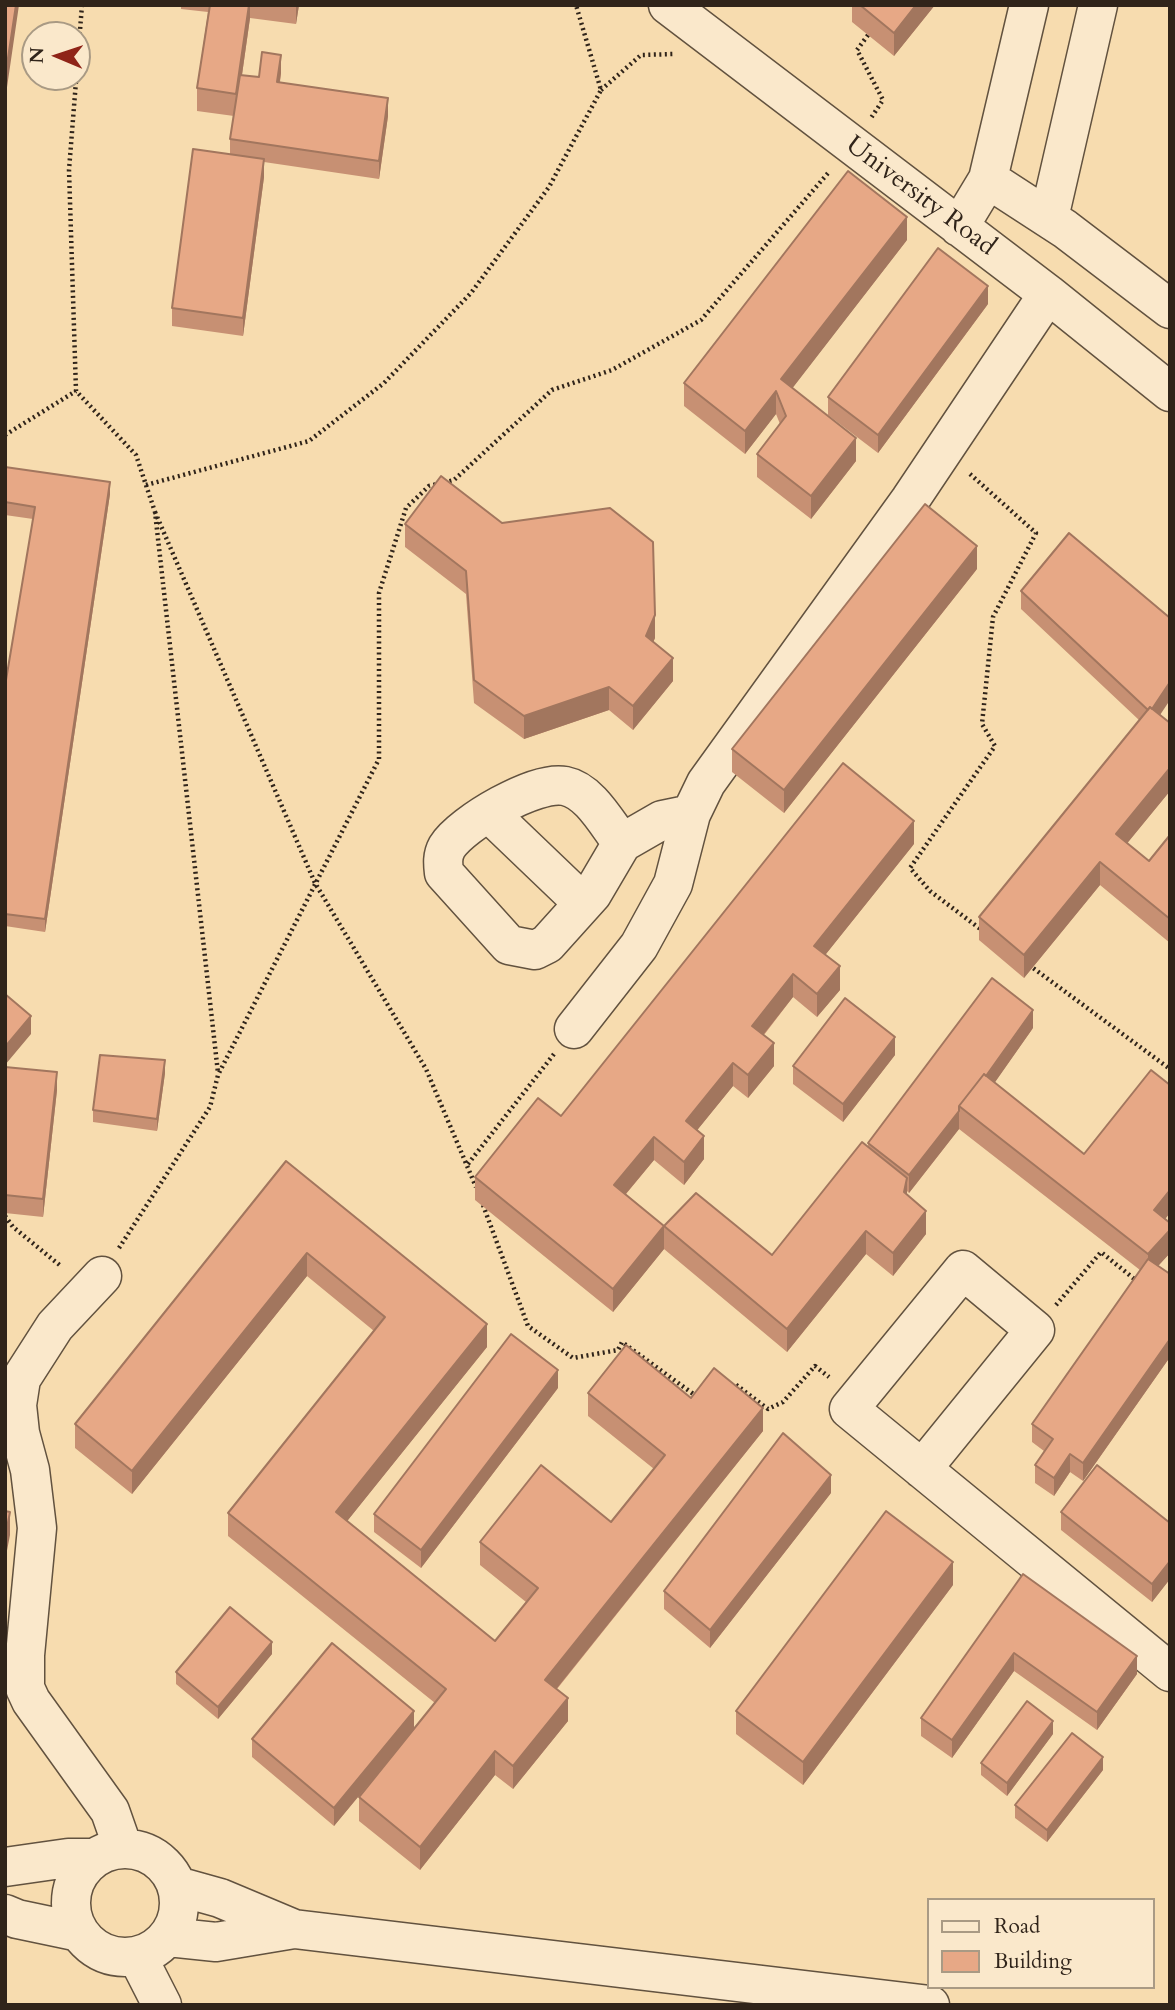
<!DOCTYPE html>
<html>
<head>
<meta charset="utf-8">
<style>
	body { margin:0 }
	#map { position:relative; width:1175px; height:2010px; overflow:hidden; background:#f7dcaf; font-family:Cardo,serif }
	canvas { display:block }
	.frame { position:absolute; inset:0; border:7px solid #30241a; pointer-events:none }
	.legend { position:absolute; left:927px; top:1898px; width:228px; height:91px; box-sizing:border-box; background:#fae8cb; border:2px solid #a99a84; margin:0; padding:9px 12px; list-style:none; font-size:21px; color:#30241a }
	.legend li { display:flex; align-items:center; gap:14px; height:35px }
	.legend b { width:35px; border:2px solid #a99a84 }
	.north { position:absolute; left:21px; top:21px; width:70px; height:70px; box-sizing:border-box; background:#fae8cb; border:2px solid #a99a84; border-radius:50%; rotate:272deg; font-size:19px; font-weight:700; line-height:28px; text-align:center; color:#30241a }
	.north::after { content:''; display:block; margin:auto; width:24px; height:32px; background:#8f2418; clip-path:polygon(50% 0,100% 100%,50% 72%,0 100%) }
</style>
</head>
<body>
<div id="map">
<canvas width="1175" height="2010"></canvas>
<div class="frame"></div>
<ul class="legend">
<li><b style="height:9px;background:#fae8cb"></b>Road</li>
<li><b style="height:19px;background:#e7a886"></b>Building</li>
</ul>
<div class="north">N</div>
</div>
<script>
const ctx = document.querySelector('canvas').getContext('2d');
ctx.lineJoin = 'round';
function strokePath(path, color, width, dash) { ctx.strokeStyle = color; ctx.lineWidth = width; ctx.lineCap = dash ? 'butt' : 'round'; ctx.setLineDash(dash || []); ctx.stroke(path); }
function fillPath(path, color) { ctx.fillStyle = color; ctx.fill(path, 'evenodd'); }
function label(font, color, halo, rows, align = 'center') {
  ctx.font = font + ' Cardo,serif'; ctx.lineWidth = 7; ctx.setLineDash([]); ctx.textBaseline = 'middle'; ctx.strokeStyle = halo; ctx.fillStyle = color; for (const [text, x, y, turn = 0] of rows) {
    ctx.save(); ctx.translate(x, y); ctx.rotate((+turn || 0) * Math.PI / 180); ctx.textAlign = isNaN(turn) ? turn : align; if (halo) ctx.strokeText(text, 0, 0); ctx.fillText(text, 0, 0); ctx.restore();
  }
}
const minor = new Path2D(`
	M668 5 1048 294 1170 392
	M988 179 1029 5
	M1049 218 1098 5
	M959 227 988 179 1065 229 1170 309
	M489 813 583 903
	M622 843C607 824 590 791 565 786 536 780 462 823 447 847 442 856 443 864 444 873L509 945 535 950 547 944 592 894 622 843 662 820 691 814
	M574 1029 639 946 673 884 691 814 706 783 910 500 1048 294
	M102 1276 55 1326 21 1379 17 1405 20 1433 30 1470 37 1528 25 1655V1688L31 1701 110 1811 123 1848
	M922 1469 1035 1330 963 1270 849 1409 1170 1672
	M71 1903a54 54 0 1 1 108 0a54 54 0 1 1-108 0Z
	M5 1867 68 1858H94
	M177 1886 220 1898 294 1929 930 2005
	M5 1914 17 1919 79 1932
	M168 1937 216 1942 294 1929
	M137 1956 162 2005`);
strokePath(minor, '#62523f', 41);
strokePath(new Path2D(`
	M82 5 69 170 76 391 136 455 155 512 218 1073
	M868 35 857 50 883 100 871 118
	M601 90 641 55 674 54
	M5 435 76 391
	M970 474 1036 533 993 617 982 724 995 746 910 868 930 891 983 931
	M146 485 309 441 384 383 471 293 549 187 601 90 576 5
	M155 512 315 883 426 1069 476 1187
	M1029 965 1170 1069
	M468 1164 554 1054
	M483 1205 528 1326 573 1358 618 1350 622 1342 696 1396
	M5 1216 13 1227 62 1267
	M119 1248 210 1107 218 1075 379 759V593L406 508 429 486 454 480 552 390 612 370 701 320 829 172
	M1056 1305 1101 1252 1138 1282
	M731 1385 735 1384 768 1409 783 1402 815 1366 829 1377`), '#30241a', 4.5, [2, 3.5]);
strokePath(minor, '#fae8cb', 38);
fillPath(new Path2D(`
	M181 5H299L296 24 250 18 242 75 259 77 281 73 280 82 388 116 379 179 264 162V177L243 336 172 326V308L230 154V139L234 116 197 111V88L208 12 181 9Z
	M851 5H935L894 56 852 22V6Z
	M907 240 792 388 856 461 811 519 757 477V454L780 424 776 414 745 454 684 406V383Z
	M988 304 878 453 828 415V397Z
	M5 467 110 494 45 932 5 926V686L33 519 5 515Z
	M405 524 655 638 653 642 673 681 633 730 609 710 524 739 474 703 466 594 405 547Z
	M977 569 784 813 732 772V749Z
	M1021 591 1170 723V791L1127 843 1149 861 1170 835V943L1100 885 1024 978 979 940V917L1139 720 1021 609Z
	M914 844 825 955 840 990 817 1017 793 997 764 1035 774 1066 748 1098 733 1086 697 1130 704 1159 684 1185 654 1160 626 1194 664 1226 772 1255 868 1147V1143L1033 1028 994 1083 1170 1223V1253L1158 1266 1170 1274V1357L1083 1481 1070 1472 1054 1496 1035 1483V1465L1044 1451 1032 1442V1424L1140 1270 959 1129 909 1193 907 1191V1195L926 1234 893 1276 866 1254 787 1352 664 1249 613 1312 475 1200V1177L561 1116Z
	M895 1055 843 1122 793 1084V1066Z
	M5 1067 57 1090 43 1217 5 1213Z
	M165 1073 157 1131 93 1122V1110Z
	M286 1161 487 1347 347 1521 495 1641 526 1602 480 1565V1542L611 1522 654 1469 588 1416V1393L691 1398 763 1431 557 1689 568 1721 513 1789 495 1775 420 1870 359 1821V1797L398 1749 334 1826 252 1757V1739L414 1729 435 1703 228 1536V1513L374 1331 307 1276 132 1494 75 1448V1424Z
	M558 1388 421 1568 374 1532V1514Z
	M831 1493 710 1648 664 1609V1591Z
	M1061 1512 1170 1523V1579L1152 1602 1061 1530Z
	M1023 1574 1137 1674 1097 1730 1014 1671 952 1758 921 1736V1718Z
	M953 1585 803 1785 736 1734V1711Z
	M272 1654 218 1719 176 1684V1672Z
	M1053 1734 1007 1796 981 1775V1763Z
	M1103 1770 1047 1842 1015 1818V1805Z`), '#c79073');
fillPath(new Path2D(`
	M16 5H19L5 101V78Z
	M249 5H250V18L236 117V94Z
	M296 5H299L296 24Z
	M916 5H935L894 56V33Z
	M281 55V73L277 100V82Z
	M388 98V116L379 179V161Z
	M264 159V177L243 336V318Z
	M907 217V240L781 403V379Z
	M988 286V304L878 453V435Z
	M776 391V414L745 454V431Z
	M856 438V461L811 519V496Z
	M110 482V494L45 932V919Z
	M977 546V569L784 813V790Z
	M655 615V638L646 659V636Z
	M673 658V681L633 730V706Z
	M1170 682V700L1150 730V712Z
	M609 687V710L524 739V716Z
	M1170 768V791L1116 857V834Z
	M914 821V844L814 969V946Z
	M1100 862V885L1024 978V955Z
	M840 966V990L817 1017V994Z
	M793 974V997L752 1049V1026Z
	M1033 1010V1028L984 1098V1080Z
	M31 1016V1034L5 1065V1047Z
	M895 1037V1055L843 1122V1104Z
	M774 1043V1066L748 1098V1075Z
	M165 1060V1073L157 1131V1119Z
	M733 1063V1086L686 1144V1121Z
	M57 1072V1090L43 1217V1199Z
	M959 1111V1129L909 1193V1175Z
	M704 1136V1159L684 1185V1162Z
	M654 1137V1160L614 1208V1185Z
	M907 1178V1201L904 1192Z
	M1170 1190V1213L1154 1233V1210Z
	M926 1211V1234L893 1276V1253Z
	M664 1226V1249L613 1312V1289Z
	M1170 1230V1253L1148 1277V1254Z
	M866 1231V1254L787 1352V1329Z
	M307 1253V1276L132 1494V1471Z
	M487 1324V1347L336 1535V1512Z
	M1170 1339V1357L1083 1481V1463Z
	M558 1370V1388L421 1568V1550Z
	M763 1408V1431L545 1703V1680Z
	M1070 1454V1472L1054 1496V1478Z
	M831 1475V1493L710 1648V1630Z
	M10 1512V1535L5 1561V1538Z
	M1170 1561V1579L1152 1602V1584Z
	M953 1562V1585L803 1785V1762Z
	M272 1642V1654L218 1719V1707Z
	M1014 1653V1671L952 1758V1740Z
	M1137 1656V1674L1097 1730V1712Z
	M568 1698V1721L513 1789V1766Z
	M414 1711V1729L334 1826V1808Z
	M1053 1721V1734L1007 1796V1783Z
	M495 1751V1775L420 1870V1847Z
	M1103 1757V1770L1047 1842V1830Z`), '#a2765e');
const building = new Path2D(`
	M5 5H16L5 78Z
	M210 5H249L236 94 197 88Z
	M860 5H916L894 33Z
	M262 52 281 55 277 82 388 98 379 161 230 139 240 75 259 77Z
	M193 149 264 159 243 318 172 308Z
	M848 171 907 217 781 379 856 438 811 496 757 454 786 416 776 391 745 431 684 383Z
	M938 248 988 286 878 435 828 397Z
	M5 467 110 482 45 919 5 914V686L35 507 5 502Z
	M441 476 502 523 610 508 653 542 655 615 646 636 673 658 633 706 609 687 524 716 474 680 466 571 405 524Z
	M925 504 977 546 784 790 732 749Z
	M1069 533 1170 618V682L1152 709 1150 707 1148 710 1021 591Z
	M1150 707 1170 723V768L1116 834 1149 861 1170 835V919L1100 862 1024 955 979 917Z
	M843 763 914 821 814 946 840 966 817 994 793 974 752 1026 774 1043 748 1075 733 1063 686 1121 704 1136 684 1162 654 1137 614 1185 664 1226 613 1289 475 1177 538 1098 561 1116Z
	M992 978 1033 1010 986 1076 984 1074 959 1106V1111L909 1175 868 1143Z
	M5 994 31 1016 5 1047Z
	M845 998 895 1037 843 1104 793 1066Z
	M100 1055 165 1060 157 1119 93 1110Z
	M5 1067 57 1072 43 1199 5 1195Z
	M1151 1070 1170 1085V1190L1154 1210 1170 1223V1230L1148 1254 959 1106 984 1074 1084 1154Z
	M862 1142 907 1178 904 1192 926 1211 893 1253 866 1231 787 1329 664 1226 696 1193 772 1255Z
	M286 1161 487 1324 336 1512 495 1641 538 1588 480 1542 541 1465 611 1522 665 1455 588 1393 626 1345 691 1398 714 1368 763 1408 545 1680 568 1698 513 1766 495 1751 420 1847 359 1797 446 1689 228 1513 385 1317 307 1253 132 1471 75 1424Z
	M1148 1259 1170 1274V1339L1083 1463 1070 1454 1054 1478 1035 1465 1053 1439 1032 1424Z
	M511 1334 558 1370 421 1550 374 1514Z
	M783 1433 831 1475 710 1630 664 1591Z
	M1097 1465 1170 1523V1561L1152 1584 1061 1512Z
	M5 1511 10 1512 5 1538Z
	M886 1511 953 1562 803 1762 736 1711Z
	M1023 1574 1137 1656 1097 1712 1014 1653 952 1740 921 1718Z
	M230 1607 272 1642 218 1707 176 1672Z
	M332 1643 414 1711 334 1808 252 1739Z
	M1027 1701 1053 1721 1007 1783 981 1763Z
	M1072 1733 1103 1757 1047 1830 1015 1805Z`);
fillPath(building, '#e7a886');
strokePath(building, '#a2765e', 2);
label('26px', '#30241a', '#fae8cb', [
	["University Road",920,197,37]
]);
</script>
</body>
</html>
